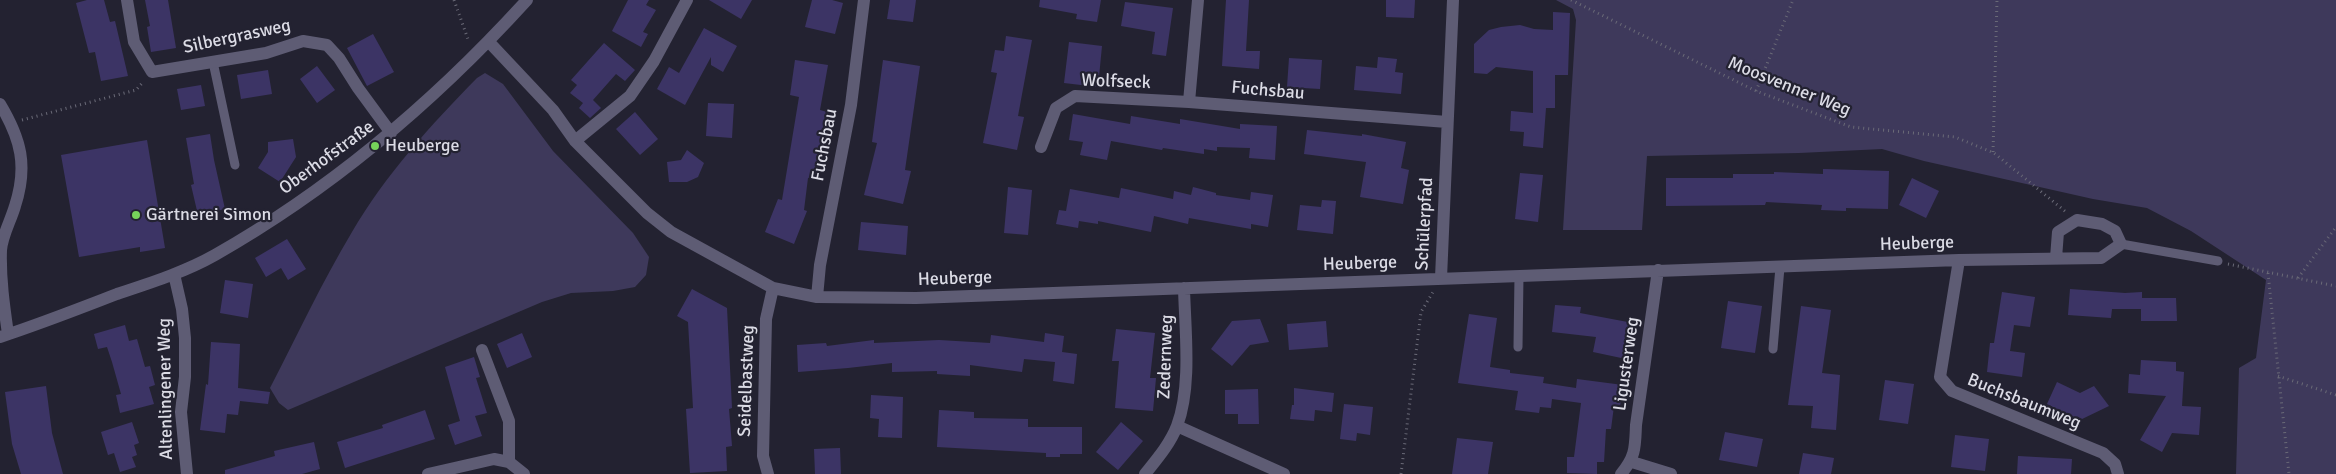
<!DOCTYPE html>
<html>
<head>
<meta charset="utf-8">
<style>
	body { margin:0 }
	canvas { display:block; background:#232231 }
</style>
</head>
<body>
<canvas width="2336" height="474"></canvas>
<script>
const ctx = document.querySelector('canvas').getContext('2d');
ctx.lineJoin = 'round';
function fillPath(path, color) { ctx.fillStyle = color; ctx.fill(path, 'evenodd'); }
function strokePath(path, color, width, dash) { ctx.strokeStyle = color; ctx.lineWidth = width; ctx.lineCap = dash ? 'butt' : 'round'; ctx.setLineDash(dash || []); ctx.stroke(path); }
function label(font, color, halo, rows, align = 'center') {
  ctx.font = font + ' Signika,sans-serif'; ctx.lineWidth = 4.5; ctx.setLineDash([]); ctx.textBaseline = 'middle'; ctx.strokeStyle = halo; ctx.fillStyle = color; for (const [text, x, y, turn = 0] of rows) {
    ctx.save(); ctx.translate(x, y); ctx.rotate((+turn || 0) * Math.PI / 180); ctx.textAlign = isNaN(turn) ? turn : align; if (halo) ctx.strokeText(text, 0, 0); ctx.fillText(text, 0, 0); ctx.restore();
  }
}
fillPath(new Path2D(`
	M1556 0H2336V474H2236L2239 368 2256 358 2266 280 2191 231 2147 208 2093 199 1924 161 1882 149 1799 153 1647 156 1642 230H1563L1576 20 1573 9Z
	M485 73 503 84 553 151 633 233 649 257 646 275 635 287 613 291 571 293 542 302 288 410 279 403 270 388C297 336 322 282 352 232 386 174 431 125 477 78Z`), '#3e395b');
fillPath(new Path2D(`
	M87 0H104L110 22 115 21 128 76 101 81 95 52 89 53 76 3Z
	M145 0H168L176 48 151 52 147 27 150 26Z
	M628 0H649L646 5 656 10 643 32 648 34 641 47 612 31Z
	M709 0H752L741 19Z
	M812 0H832L843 3 835 34 805 27Z
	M890 0H916L913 22 887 19Z
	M1040 0H1101L1097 22 1076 19 1077 14 1039 7Z
	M1226 0H1249L1246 51H1260L1259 69 1222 66Z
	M1386 0H1415L1414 18 1386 17Z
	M1125 2 1173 8 1166 56 1152 54 1155 32 1121 26Z
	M1553 12 1570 13 1568 75H1555V108H1546L1543 148 1523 146 1524 132 1510 131 1511 111 1533 113V71L1496 67 1487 74 1474 73V44L1489 30 1501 27 1520 25 1534 29 1553 30Z
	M704 28 737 46 723 72 711 65V57L685 105 657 89 669 67 679 73Z
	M373 34 394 72 367 86 347 48Z
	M1006 36 1032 40 1018 116 1024 117 1017 150 983 143 997 73 991 72 995 50 1004 51Z
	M1069 42 1102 46 1098 87 1064 83Z
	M604 43 635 70 625 81 616 74 593 100 601 108 590 118 579 108 583 103 570 93 577 85 571 80Z
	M1378 57 1397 59 1395 72 1403 73 1401 94 1354 90 1356 66 1377 68Z
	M1289 58 1322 60 1320 89 1287 87Z
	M795 60 828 65 820 110 827 112 817 159 821 160 818 179 808 178 804 210 807 211 794 244 765 232 778 199 782 200 799 97 790 95Z
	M883 60 920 66 905 170 911 171 903 204 864 195 877 143 872 142Z
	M317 66 335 90 317 103 300 79Z
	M268 70 272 94 241 99 237 75Z
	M201 85 205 106 181 110 177 89Z
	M708 103 734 104 732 138 706 136Z
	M635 112 658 139 640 155 616 129Z
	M1073 114 1130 124 1131 116 1180 124V119L1240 129V124L1277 126 1275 160 1249 158 1250 148 1217 147V151L1204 149V154L1163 148 1162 150 1111 141 1107 160 1080 155 1083 142 1069 140Z
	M1307 130 1362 136V134L1406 142 1401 168 1409 170 1403 204 1360 197 1366 162 1304 154Z
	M210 134 214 160 225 209 198 215 191 185 194 184 186 138Z
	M293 139 296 157 280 182 258 168 268 152V142Z
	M147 140 165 248 140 252V247L79 257 61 155Z
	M687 150 704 163 698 177 687 182H669L667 162 681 160Z
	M1823 169 1889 171 1888 209 1846 208V211L1821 210 1822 205 1766 202 1765 205 1666 206V178H1733V174H1774V172L1823 174Z
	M1520 173 1543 175 1538 222 1515 219Z
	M1912 178 1939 191 1926 218 1899 205Z
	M1008 187 1032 190 1028 235 1004 233Z
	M1193 187 1216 193V195L1250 200 1251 192 1273 195 1268 227 1251 224V229L1189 218 1188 224 1154 216 1151 232 1098 221V224L1079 221 1078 228 1056 224 1059 210 1066 211 1070 189 1119 198 1121 188 1173 199 1174 191 1191 195Z
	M1322 200 1336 201 1333 234 1297 230 1300 205 1321 207Z
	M861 222 908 226 906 255 858 250Z
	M287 239 306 269 288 280 281 268 266 277 255 258Z
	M225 280 253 284 248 318 220 313Z
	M692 289 727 308 732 408 729 409 732 446 726 447 727 471 690 473 686 409 693 408 688 322 677 316Z
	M2070 289 2125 293 2142 292V298H2176L2177 321H2141V309H2112L2111 318 2068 315Z
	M2002 292 2035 297 2030 327 2014 325 2010 351 2025 353 2022 377 1987 372 1990 343H1994Z
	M1728 301 1762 306 1755 353 1721 348Z
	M1555 305 1581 307 1580 313 1633 323 1626 359 1593 352 1596 337 1552 332Z
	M1801 306 1831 310 1822 373 1840 375 1836 430 1811 428 1813 406 1788 405Z
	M1469 314 1497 318 1490 367 1510 370V373L1544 377 1543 383 1576 388 1577 379 1623 385 1620 407 1614 406 1611 429H1606L1604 462H1597V474L1567 473V457H1574L1581 403 1552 399 1551 408 1540 407 1539 413 1515 410 1518 391 1458 383Z
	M1260 319 1269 342 1250 345 1232 366 1211 349 1232 321Z
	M1326 321 1328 347 1289 350 1287 324Z
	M125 325 129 341 137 339 145 367 150 366 155 385 149 387 154 404 120 413 116 395 121 394 112 362 107 347 98 349 94 334Z
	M1116 329 1155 333 1150 378H1156L1153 411 1115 408 1119 361H1112Z
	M522 333 532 357 507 368 497 344Z
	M1045 333 1064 336 1062 352 1077 354 1074 384 1053 381 1055 362 1024 359 1022 372 970 365V376L937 374V371L892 372V363L848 368 798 372 797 345 826 343 827 346 874 340V343L939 340 990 343 991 335 1044 342Z
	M211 342 240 344 238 388 270 392 268 404 240 401 238 415 227 414 225 433 200 430 206 384 208 385Z
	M474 357 480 377 476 378 487 413 475 416 482 436 455 445 448 425 460 421 445 367Z
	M2141 360 2176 362V371L2184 372 2182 406 2201 407 2199 435 2172 433 2162 452 2140 440 2166 396 2128 393 2129 374 2140 375Z
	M1885 380 1914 384 1908 424 1879 420Z
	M2057 382 2080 393 2094 386 2109 406 2080 420 2047 404Z
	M46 386 52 433 63 474H21L12 444 5 392Z
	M1294 388 1334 393 1332 412 1315 410 1314 421 1290 419 1292 405H1294Z
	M1258 389 1259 424H1238V414H1225V390Z
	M871 395 903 397 902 438 878 437 879 419 870 418Z
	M1344 404 1373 407 1370 435 1357 433 1356 441 1340 439Z
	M425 410 435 439 345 468 337 442 383 428 382 425Z
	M939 410 974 412V418L1028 419V427H1082V454H1060V457H1046V453L937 447Z
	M132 422 139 443 134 445 137 455 132 457 136 467 120 472 114 453 108 455 101 432Z
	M1121 422 1143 441 1118 470 1096 452Z
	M1725 432 1763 439 1757 467 1719 460Z
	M1955 435 1989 439 1985 471 1951 467Z
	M1457 438 1493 442 1488 474H1452Z
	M314 442 320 469 302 474H225V470L275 456 274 451Z
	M840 448 841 474H815L814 449Z
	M1803 453 1834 458 1831 474H1799Z
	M2018 456 2072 459 2071 474H2017Z`), '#3c3465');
strokePath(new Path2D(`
	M454 0 469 42
	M1571 0 1756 91 1851 127 1955 137 1994 153 2066 212
	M1756 91 1793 0
	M22 120 136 90 143 82
	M1993 152 1997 0
	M2228 264 2336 286
	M2268 273 2289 474
	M2298 278 2336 227
	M2278 376 2336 395
	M1401 474 1421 312 1433 292`), '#6a6a77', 3, [1, 4]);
strokePath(new Path2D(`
	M213 62 235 165
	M2121 244 2218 261
	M1518 347 1519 276
	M1773 349 1780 267`), '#5e5c74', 9);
strokePath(new Path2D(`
	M127 0 134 42 152 72 266 53 303 41 327 45 339 58 358 88 391 133
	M1198 0 1189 102 1447 122
	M489 42 553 110 575 141 647 213 671 232 773 288 817 297 916 298 1959 260 2101 258 2121 244 2115 231 2102 224 2077 220 2058 232 2056 258
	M0 104C21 139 28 166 15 206 11 220 2 236 1 250 0 278 4 306 8 334
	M575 141 630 96 654 61 687 0
	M1041 147 1056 108 1075 96 1189 102
	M1959 260 1940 377 1952 391 2103 453 2115 464 2118 474
	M174 274 182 309 185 338V377L181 412 187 474
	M1441 278 1453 0
	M817 297 820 265 851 105 864 0
	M0 337C40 324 78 309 117 294 150 283 185 272 215 255 333 188 436 100 527 0
	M482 350 509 421V462L524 474
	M1177 426 1284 474
	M1632 462 1671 474
	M428 474 494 459 509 462
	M768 474 763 456 766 319 773 288
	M1145 474C1157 459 1170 444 1177 426 1192 386 1185 330 1184 288
	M1621 474C1636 456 1635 447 1636 425L1658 270`), '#5e5c74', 12);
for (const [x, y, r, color] of [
	[375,146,5,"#76d25a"],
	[136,215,5,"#76d25a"]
]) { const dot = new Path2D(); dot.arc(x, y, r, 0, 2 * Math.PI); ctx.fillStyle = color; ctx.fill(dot); strokePath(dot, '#232231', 2); }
label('18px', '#dbdbe5', '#232231', [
	["Silbergrasweg",237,37,-12],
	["Wolfseck",1116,82,2],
	["Moosvenner Weg",1789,87,22],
	["Fuchsbau",1268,91,5],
	["Fuchsbau",825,145,-79],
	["Oberhofstraße",327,158,-36],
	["Schülerpfad",1425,224,-87],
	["Heuberge",1917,244,-2],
	["Heuberge",1360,264,-2],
	["Heuberge",955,279,-2],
	["Zedernweg",1166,357,-88],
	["Ligusterweg",1627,364,-82],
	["Seidelbastweg",747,381,-88],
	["Altenlingener Weg",166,389,-91],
	["Buchsbaumweg",2024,402,22]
]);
label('18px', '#dbdbe5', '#232231', [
	["Heuberge",385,146],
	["Gärtnerei Simon",146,215]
], 'left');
</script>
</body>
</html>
